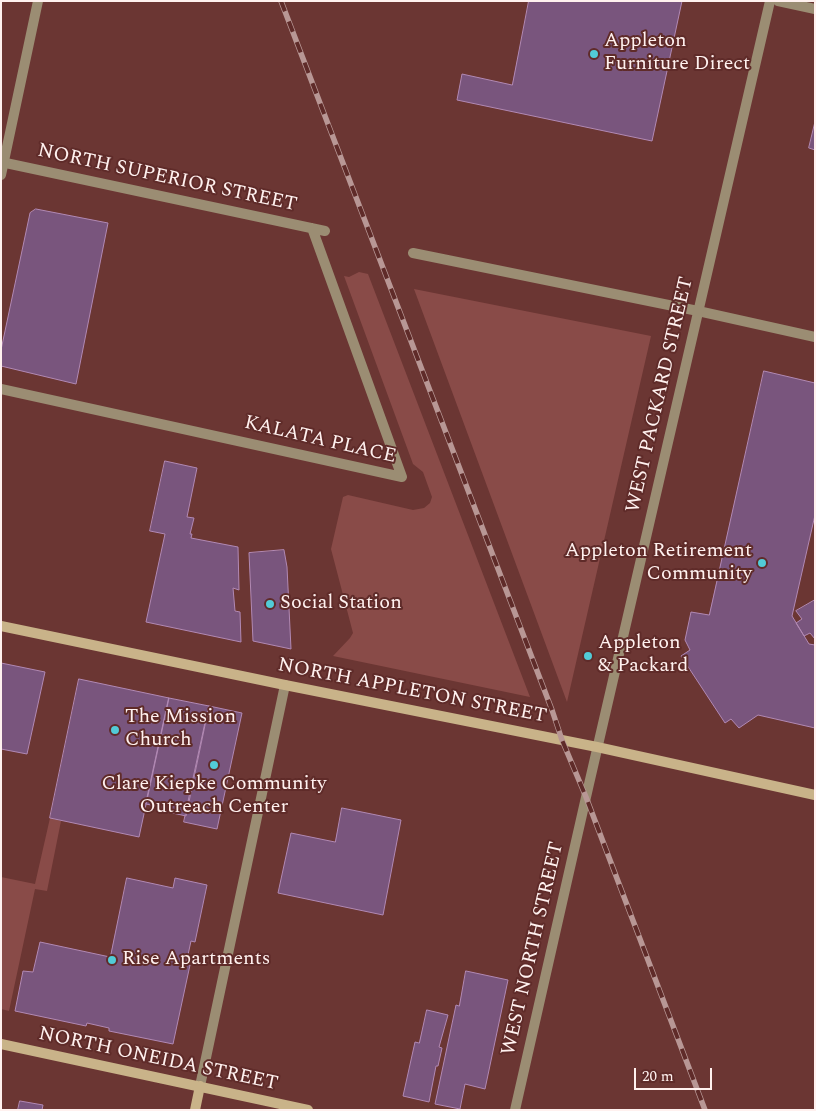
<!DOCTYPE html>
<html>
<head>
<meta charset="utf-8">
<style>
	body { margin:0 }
	#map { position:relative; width:816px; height:1111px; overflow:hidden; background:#6b3633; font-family:Spectral,serif }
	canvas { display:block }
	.frame { position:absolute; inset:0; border:2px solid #fff1ef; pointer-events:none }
	.scale { position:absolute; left:634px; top:1068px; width:78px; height:22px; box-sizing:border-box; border:2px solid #fff1ef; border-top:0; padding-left:6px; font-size:15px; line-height:18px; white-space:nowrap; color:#fff1ef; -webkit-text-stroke:4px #5f2b29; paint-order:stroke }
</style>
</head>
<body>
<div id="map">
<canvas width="816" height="1111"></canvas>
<div class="frame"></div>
<div class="scale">20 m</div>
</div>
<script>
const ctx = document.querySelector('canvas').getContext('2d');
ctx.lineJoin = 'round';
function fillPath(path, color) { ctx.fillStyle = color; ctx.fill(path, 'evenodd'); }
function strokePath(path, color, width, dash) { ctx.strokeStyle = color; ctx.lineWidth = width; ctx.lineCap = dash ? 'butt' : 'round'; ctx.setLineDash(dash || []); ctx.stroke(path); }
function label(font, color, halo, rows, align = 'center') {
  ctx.font = font + ' Spectral,serif'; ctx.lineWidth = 4; ctx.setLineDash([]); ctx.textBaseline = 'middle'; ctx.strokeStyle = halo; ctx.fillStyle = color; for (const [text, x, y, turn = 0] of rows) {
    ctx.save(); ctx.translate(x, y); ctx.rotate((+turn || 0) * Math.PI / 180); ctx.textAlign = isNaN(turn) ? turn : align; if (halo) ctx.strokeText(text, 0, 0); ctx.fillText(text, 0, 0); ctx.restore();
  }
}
fillPath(new Path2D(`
	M359 272 368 274 530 697 333 656 350 638 353 633 331 549 343 497 348 495 413 510 424 508 430 503 432 497 423 472 413 464 344 276 349 277Z
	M414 289 651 336 567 702Z
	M50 818 61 821 47 891 35 889 9 1011 1 1009V877L35 884Z`), '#894b48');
const building = new Path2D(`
	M529 1H682L652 141 457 100 462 74 512 85Z
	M815 122V150L809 148Z
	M36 209 108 223 76 384 1 366V350L30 213Z
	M764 371 815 383V515L792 616 809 644 815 645V728L758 715 739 728 731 719 725 723 681 656 690 650 685 640 691 612 709 615Z
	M165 461 197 468 187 517 194 518 190 534H192L191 538 238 547 239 590 233 588 235 611 240 612 241 642 146 622 165 534 150 531Z
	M284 550 287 567 291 649 253 641 249 553Z
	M815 600V639L810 633 804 636 796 623 802 619 796 611Z
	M1 663 45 672 27 754 1 749Z
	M79 679 169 698 139 837 50 818Z
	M169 698 209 706 186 816 159 810 160 807 146 804Z
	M209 706 242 713 217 829 184 822Z
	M342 808 401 820 383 915 278 893 291 833 335 842Z
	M127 878 173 888 175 878 207 885 195 942 191 941 186 964 190 965 173 1044 109 1031V1028L87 1023 86 1026 15 1011 23 971 33 972 40 942 110 957Z
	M466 971 508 980 485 1089 465 1084 460 1109 435 1104 456 1005 459 1006Z
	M427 1010 448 1015 439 1047 442 1048 438 1066H436L429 1102 403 1096 415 1042 419 1043Z
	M20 1101 43 1105 42 1110H18Z`);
fillPath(building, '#79557d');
strokePath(building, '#b189b4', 1);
strokePath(new Path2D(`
	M778 1 815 9
	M1 162 325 231
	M413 253 698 311 815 337
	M1 389 402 477 312 228
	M200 1086 285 685`), '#9b8d73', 10);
strokePath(new Path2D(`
	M1 175 38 1
	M515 1110 589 784 770 1`), '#9b8d73', 10);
strokePath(new Path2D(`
	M1 626 285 685 597 747 815 795
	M1 1044 308 1110
	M195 1110 200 1086`), '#c9b389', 10);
const rail = new Path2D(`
	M281 1 552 710 562 740 586 797 705 1110`);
strokePath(rail, '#b89795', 5.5);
strokePath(rail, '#5f2b29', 4, [11]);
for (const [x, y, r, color] of [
	[594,54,5,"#52cbd7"],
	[762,563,5,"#52cbd7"],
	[270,604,5,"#52cbd7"],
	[588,656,5,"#52cbd7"],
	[115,730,5,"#52cbd7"],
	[214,765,5,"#52cbd7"],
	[112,960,5,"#52cbd7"]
]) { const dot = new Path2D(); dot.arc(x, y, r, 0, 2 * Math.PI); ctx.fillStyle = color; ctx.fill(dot); strokePath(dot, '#5f2b29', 2); }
label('20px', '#fff1ef', '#5f2b29', [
	["Appleton",604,42],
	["Furniture Direct",604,65],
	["Appleton Retirement",752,552,"right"],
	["Community",752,575,"right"],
	["Social Station",280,604],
	["Appleton",598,644],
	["& Packard",598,667],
	["The Mission",125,718],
	["Church",125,741],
	["Clare Kiepke Community",214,785,"center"],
	["Outreach Center",214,808,"center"],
	["Rise Apartments",122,960]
], 'left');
label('20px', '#fff1ef', '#5f2b29', [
	["NORTH SUPERIOR STREET",167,179,12],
	["WEST PACKARD STREET",661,395,-77],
	["KALATA PLACE",320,441,13],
	["NORTH APPLETON STREET",412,692,11],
	["WEST NORTH STREET",534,949,-77],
	["NORTH ONEIDA STREET",158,1060,12]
]);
</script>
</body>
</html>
